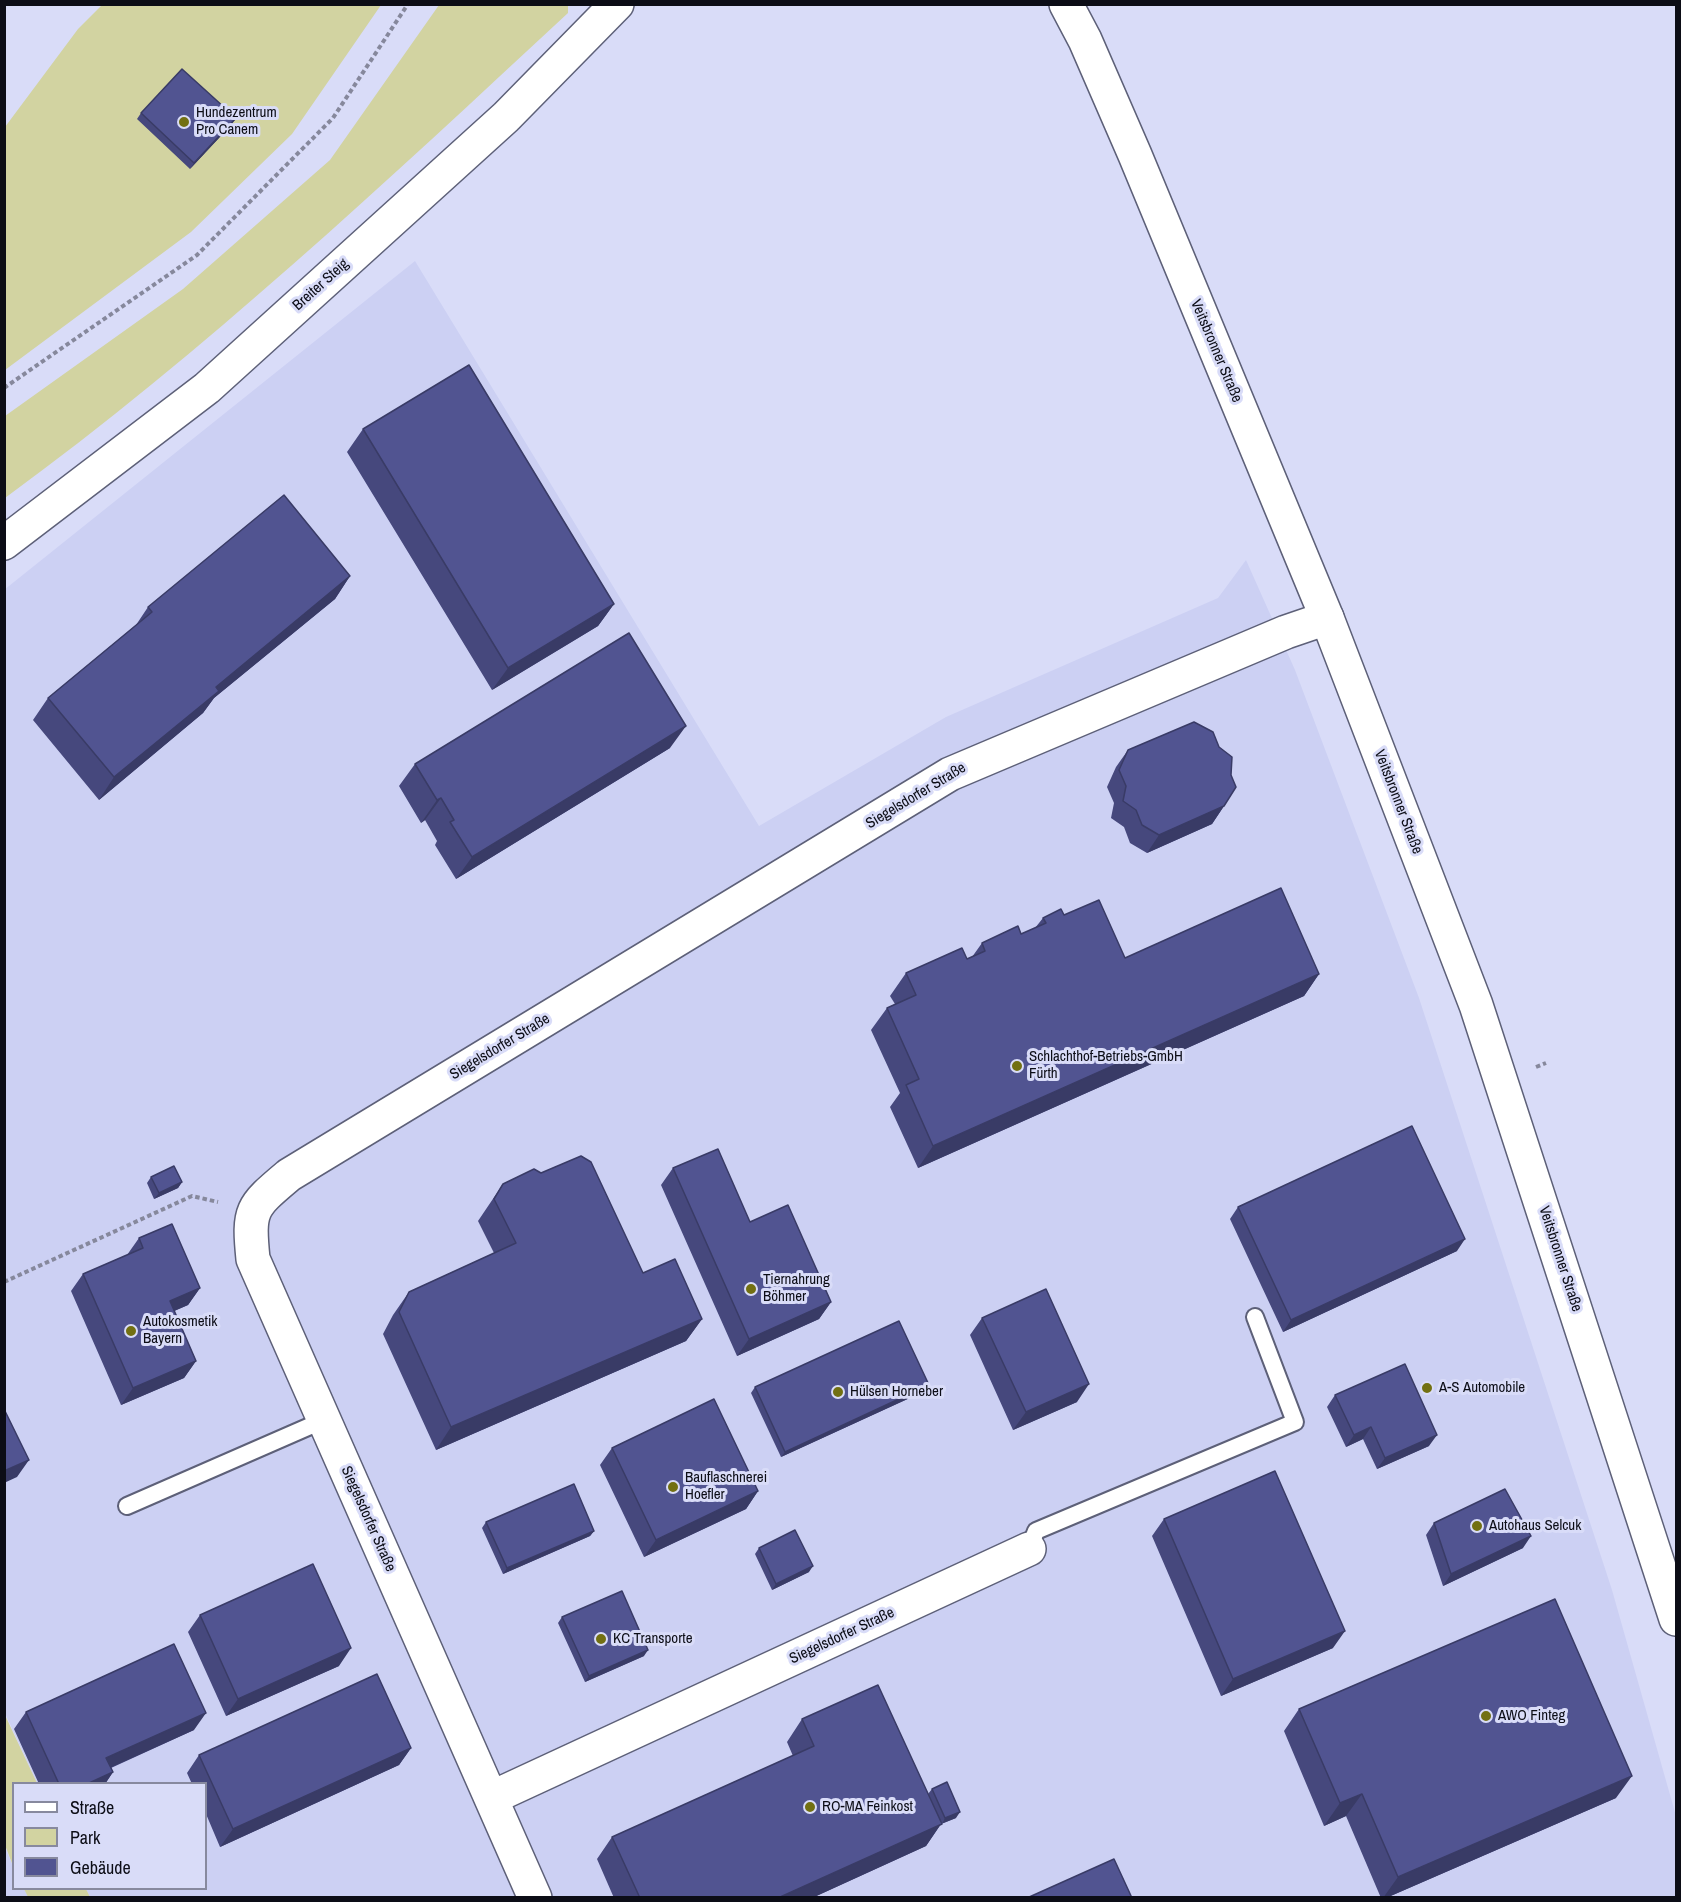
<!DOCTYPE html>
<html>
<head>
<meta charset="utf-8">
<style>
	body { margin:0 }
	#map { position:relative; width:1681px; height:1902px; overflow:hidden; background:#d9dcf8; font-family:"Archivo Narrow",sans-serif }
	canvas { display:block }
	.frame { position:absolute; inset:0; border:6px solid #0c0d16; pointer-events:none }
	.legend { position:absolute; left:12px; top:1782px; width:195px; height:108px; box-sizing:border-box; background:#d9dcf8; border:2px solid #87899e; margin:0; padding:8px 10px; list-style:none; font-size:18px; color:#0c0d16 }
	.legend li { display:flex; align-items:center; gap:12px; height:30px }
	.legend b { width:30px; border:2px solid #87899e }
</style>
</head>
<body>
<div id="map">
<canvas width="1681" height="1902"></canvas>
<div class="frame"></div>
<ul class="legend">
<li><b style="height:8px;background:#fff"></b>Straße</li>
<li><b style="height:16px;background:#d2d3a1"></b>Park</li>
<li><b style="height:16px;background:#515491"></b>Gebäude</li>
</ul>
</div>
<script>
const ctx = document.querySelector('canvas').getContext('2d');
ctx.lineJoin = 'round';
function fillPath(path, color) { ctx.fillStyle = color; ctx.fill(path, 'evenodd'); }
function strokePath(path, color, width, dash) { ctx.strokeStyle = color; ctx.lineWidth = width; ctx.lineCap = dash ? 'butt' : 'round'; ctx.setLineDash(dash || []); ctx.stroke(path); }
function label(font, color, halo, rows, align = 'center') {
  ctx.font = font + ' "Archivo Narrow",sans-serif'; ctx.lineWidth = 6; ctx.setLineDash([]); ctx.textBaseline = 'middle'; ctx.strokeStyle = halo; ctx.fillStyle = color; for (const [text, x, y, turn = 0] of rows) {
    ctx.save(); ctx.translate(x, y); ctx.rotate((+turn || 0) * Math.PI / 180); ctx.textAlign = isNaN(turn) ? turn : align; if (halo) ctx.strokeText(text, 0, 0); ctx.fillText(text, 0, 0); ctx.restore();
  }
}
fillPath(new Path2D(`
	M415 261 759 826 946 717 1218 598 1246 560 1295 670 1419 998 1612 1590 1676 1816V1897H90L86 1889 206 1888V1784L37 1783 5 1713 4 590Z
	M4 1845 13 1866 14 1888 24 1889 28 1897H5Z`), '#ccd0f3');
fillPath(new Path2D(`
	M102 5H381L292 134 191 232 5 370V127L78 29Z
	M439 5H568V13C387 181 205 352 5 498V416L183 289 330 160Z
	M4 1713 37 1783 14 1784 13 1866 5 1845Z
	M24 1889H86L90 1897H28Z`), '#d2d3a1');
const service = new Path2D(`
	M127 1506 324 1420
	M1029 1549 1036 1531 1295 1422 1255 1317`);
const minor = new Path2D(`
	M491 1798 1029 1549
	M535 1898 253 1259C248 1209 251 1207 289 1175L950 774 1286 632 1327 618`);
const tertiary = new Path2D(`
	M1066 4 1085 40 1135 155 1327 618 1476 1005 1676 1619
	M4 543 207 388 506 117 617 4`);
strokePath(service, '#5d6078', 20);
strokePath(minor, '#5d6078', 36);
strokePath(tertiary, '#5d6078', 36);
strokePath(new Path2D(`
	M4 388 197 255 333 118 408 4
	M1536 1067 1546 1063
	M4 1282 192 1196 218 1202`), '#86889c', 4, [4.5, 3]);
strokePath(service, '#fff', 16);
strokePath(minor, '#fff', 33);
strokePath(tertiary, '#fff', 33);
fillPath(new Path2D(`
	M141 113 232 124 190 169 137 119Z
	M363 429 614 604 598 626 492 690 347 452Z
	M350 576 335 599 214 698 203 713 99 800 33 720 48 698 136 625 148 607Z
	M670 748 456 879 435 845 437 841 425 820 421 823 399 786 415 764Z
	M1128 750 1224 806 1212 824 1147 853 1130 843 1124 827 1111 818 1114 803 1107 787 1116 767Z
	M1064 915 1125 958 1319 974 1304 996 918 1168 890 1107 900 1093 871 1030 887 1008 895 1004 890 996 906 973 967 959 972 957 982 943 1021 934 1035 928 1043 918Z
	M673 1168 750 1222 831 1302 819 1319 737 1356 661 1185Z
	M151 1177 182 1182 178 1188 154 1199 147 1183Z
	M503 1184 643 1273 702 1319 686 1341 436 1450 383 1334 393 1315 409 1292 494 1253 478 1221Z
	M1238 1207 1457 1251 1283 1332 1230 1219Z
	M139 1238 200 1288 188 1305 174 1311 196 1361 184 1378 121 1405 71 1291 83 1274 127 1255Z
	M982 1318 1077 1402 1013 1430 970 1335Z
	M929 1385 925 1391 781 1457 751 1393 755 1387Z
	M1335 1395 1429 1446 1377 1469 1363 1439 1346 1447 1327 1407Z
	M612 1448 758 1491 746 1509 644 1557 600 1465Z
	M1164 1519 1333 1648 1221 1696 1152 1536Z
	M486 1522 594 1531 590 1536 503 1574 482 1528Z
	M1434 1523 1523 1548 1443 1586 1426 1535Z
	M759 1548 809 1572 772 1590 755 1554Z
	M200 1615 339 1666 226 1716 188 1632Z
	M562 1617 644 1656 585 1682 558 1623Z
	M1299 1709 1616 1798 1386 1898H1381L1346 1816 1324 1826 1284 1731Z
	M26 1712 194 1730 111 1768 113 1772 105 1784H39L14 1729Z
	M802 1719 928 1794 932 1789 956 1818 941 1824 926 1846 812 1898H614L597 1859 612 1837 793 1756 787 1742Z
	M411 1748 399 1765 220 1847 206 1814V1784H192L187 1773 199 1755Z`), '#46487d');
fillPath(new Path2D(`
	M236 118 232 124 190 169 194 163Z
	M350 576 335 599 214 698 203 713 99 800 114 777 216 687Z
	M614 604 598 626 492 690 508 668Z
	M686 726 670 748 456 879 472 857Z
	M441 798 425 820 421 823 437 800Z
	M1224 806 1212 824 1147 853 1159 835Z
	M1319 974 1304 996 918 1168 933 1146Z
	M182 1182 178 1188 154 1199 159 1193Z
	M1465 1239 1457 1251 1283 1332 1291 1320Z
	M200 1288 188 1305 158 1318 170 1301Z
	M831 1302 819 1319 737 1356 749 1339Z
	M702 1319 686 1341 436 1450 451 1427Z
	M196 1361 184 1378 121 1405 133 1388Z
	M1089 1384 1077 1402 1013 1430 1026 1412Z
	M929 1385 925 1391 781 1457 785 1452Z
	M1371 1427 1363 1439 1346 1447 1354 1435Z
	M1437 1435 1429 1446 1377 1469 1385 1458Z
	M29 1460 17 1477 4 1483V1471Z
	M758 1491 746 1509 644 1557 656 1540Z
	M594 1531 590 1536 503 1574 507 1568Z
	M1531 1536 1523 1548 1443 1586 1451 1574Z
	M813 1566 809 1572 772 1590 776 1584Z
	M1345 1631 1333 1648 1221 1696 1233 1679Z
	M351 1648 339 1666 226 1716 238 1699Z
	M648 1650 644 1656 585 1682 589 1676Z
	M206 1713 194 1730 94 1775 106 1758Z
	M411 1748 399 1765 220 1847 233 1829Z
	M113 1772 105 1784H87Z
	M1632 1776 1616 1798 1386 1898H1383L1398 1877Z
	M1362 1794 1346 1816 1324 1826 1340 1803Z
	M960 1812 956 1818 941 1824 926 1846 812 1898H778L942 1824 945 1818Z`), '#393b66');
const building = new Path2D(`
	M182 69 236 118 194 163 141 113Z
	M469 365 614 604 508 668 363 429Z
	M284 495 350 576 216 687 219 691 114 777 48 698 152 612 148 607Z
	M629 633 686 726 472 857 450 822 454 820 441 798 437 800 415 764Z
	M1194 722 1213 732 1219 747 1232 757 1231 775 1236 787 1224 806 1159 835 1142 825 1136 810 1123 801 1126 786 1119 770 1128 750Z
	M1281 888 1319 974 933 1146 906 1085 919 1079 887 1008 916 995 906 973 962 948 967 959 985 951 982 943 1018 926 1021 934 1046 923 1043 918 1061 909 1064 915 1099 900 1125 958Z
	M1412 1126 1465 1239 1291 1320 1238 1207Z
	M718 1149 750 1222 788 1205 831 1302 749 1339 673 1168Z
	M581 1156 591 1162 643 1273 675 1259 702 1319 451 1427 399 1312 409 1292 516 1243 494 1199 503 1184 534 1169 541 1173Z
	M174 1166 182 1182 159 1193 151 1177Z
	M172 1224 200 1288 170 1301 196 1361 133 1388 83 1274 143 1248 139 1238Z
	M1046 1289 1089 1384 1026 1412 982 1318Z
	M899 1321 929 1385 785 1452 755 1387Z
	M1405 1364 1437 1435 1385 1458 1371 1427 1354 1435 1335 1395Z
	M714 1399 758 1491 656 1540 612 1448Z
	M4 1409 29 1460 4 1471Z
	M1275 1471 1345 1631 1233 1679 1164 1519Z
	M574 1484 594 1531 507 1568 486 1522Z
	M1505 1489 1531 1536 1451 1574 1434 1523Z
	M795 1530 813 1566 776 1584 759 1548Z
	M313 1564 351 1648 238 1699 200 1615Z
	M622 1591 648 1650 589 1676 562 1617Z
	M1555 1599 1632 1776 1398 1877 1362 1794 1340 1803 1299 1709Z
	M174 1644 206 1713 106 1758 113 1772 87 1784H59L26 1712Z
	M377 1674 411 1748 233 1829 199 1755Z
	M878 1685 942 1824 778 1898H640L612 1837 814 1746 802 1719Z
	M947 1782 960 1812 945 1818 932 1789Z
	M1114 1859 1132 1898H1027Z`);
fillPath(building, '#515491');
strokePath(building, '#393b66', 1.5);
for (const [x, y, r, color] of [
	[184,122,6,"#727012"],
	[1017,1066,6,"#727012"],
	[751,1289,6,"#727012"],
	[131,1331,6,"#727012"],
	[1427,1388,6,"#727012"],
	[838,1392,6,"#727012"],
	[673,1487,6,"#727012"],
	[1477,1526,6,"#727012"],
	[601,1639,6,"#727012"],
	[1486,1716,6,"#727012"],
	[810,1807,6,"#727012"]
]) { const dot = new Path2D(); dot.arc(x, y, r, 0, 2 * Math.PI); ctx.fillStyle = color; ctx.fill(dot); strokePath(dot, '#d9dcf8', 2); }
label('15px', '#0c0d16', '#d9dcf8', [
	["Hundezentrum",196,113],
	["Pro Canem",196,130],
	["Schlachthof-Betriebs-GmbH",1029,1057],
	["Fürth",1029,1074],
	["Tiernahrung",763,1280],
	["Böhmer",763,1297],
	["Autokosmetik",143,1322],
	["Bayern",143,1339],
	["A-S Automobile",1439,1388],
	["Hülsen Horneber",850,1392],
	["Bauflaschnerei",685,1478],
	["Hoefler",685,1495],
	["Autohaus Selcuk",1489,1526],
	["KC Transporte",613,1639],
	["AWO Finteg",1498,1716],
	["RO-MA Feinkost",822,1807]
], 'left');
label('15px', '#0c0d16', '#d9dcf8', [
	["Breiter Steig",321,285,-42],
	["Veitsbronner Straße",1216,351,67],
	["Siegelsdorfer Straße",916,796,-31],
	["Veitsbronner Straße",1398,802,69],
	["Siegelsdorfer Straße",500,1047,-31],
	["Veitsbronner Straße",1560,1259,72],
	["Siegelsdorfer Straße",368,1519,66],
	["Siegelsdorfer Straße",842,1636,-25]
]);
</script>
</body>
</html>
